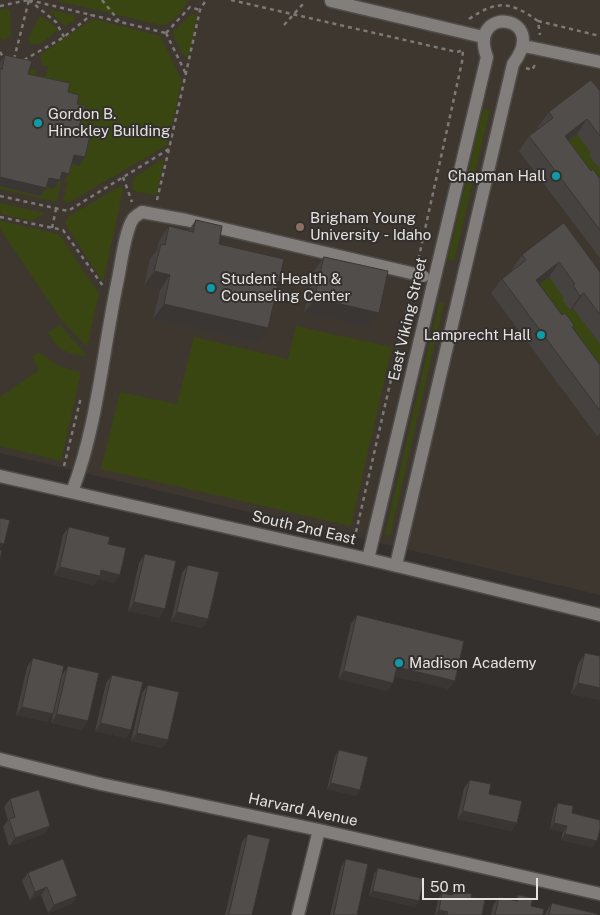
<!DOCTYPE html>
<html>
<head>
<meta charset="utf-8">
<style>
	body { margin:0 }
	#map { position:relative; width:600px; height:915px; overflow:hidden; background:#33302d; font-family:"Public Sans",sans-serif }
	canvas { display:block }
	.scale { position:absolute; left:422px; top:878px; width:116px; height:22px; box-sizing:border-box; border:2px solid #e5e3e1; border-top:0; padding-left:6px; font-size:15px; line-height:18px; white-space:nowrap; color:#e5e3e1; -webkit-text-stroke:4px #33302d; paint-order:stroke }
</style>
</head>
<body>
<div id="map">
<canvas width="600" height="915"></canvas>
<div class="scale">50 m</div>
</div>
<script>
const ctx = document.querySelector('canvas').getContext('2d');
ctx.lineJoin = 'round';
function fillPath(path, color) { ctx.fillStyle = color; ctx.fill(path, 'evenodd'); }
function strokePath(path, color, width, dash) { ctx.strokeStyle = color; ctx.lineWidth = width; ctx.lineCap = dash ? 'butt' : 'round'; ctx.setLineDash(dash || []); ctx.stroke(path); }
function label(font, color, halo, rows, align = 'center') {
  ctx.font = font + ' "Public Sans",sans-serif'; ctx.lineWidth = 4; ctx.setLineDash([]); ctx.textBaseline = 'middle'; ctx.strokeStyle = halo; ctx.fillStyle = color; for (const [text, x, y, turn = 0] of rows) {
    ctx.save(); ctx.translate(x, y); ctx.rotate((+turn || 0) * Math.PI / 180); ctx.textAlign = isNaN(turn) ? turn : align; if (halo) ctx.strokeText(text, 0, 0); ctx.fillText(text, 0, 0); ctx.restore();
  }
}
fillPath(new Path2D(`
	M0 0H600V595L0 453Z`), '#3e372f');
fillPath(new Path2D(`
	M54 0H188C184 10 172 24 161 25Z
	M6 8 10 11 11 33 10 36 5 40 0 38V10Z
	M51 10 74 15 75 20 65 26 50 12Z
	M192 14 197 15 190 52 186 56 183 55 173 35 174 31Z
	M41 16 57 28V31L40 44H32L28 39 39 17Z
	M93 19 160 36 182 81 167 145 68 203 63 200 68 182 64 181 68 163 23 82 26 69 37 70 36 75 46 76 48 66 42 65 40 55Z
	M483 109 490 110 454 261 448 259Z
	M577 134 592 154 590 156 598 168 600 167V213L554 151Z
	M163 159 164 160 157 192 154 195 134 191 132 188 134 178Z
	M56 180 61 181 57 202 0 189V186L40 196 43 186Z
	M121 186 123 190 103 282 66 225 65 221 69 216Z
	M0 203 45 213 32 221 1 214Z
	M0 221 59 234 99 294 87 347 63 322 0 229Z
	M549 277 565 298 563 300 570 310 573 308 600 344V387L525 294Z
	M439 302 444 303 390 536 385 535Z
	M60 325 85 353V356C67 354 56 349 48 332Z
	M296 326 392 347 351 526 101 469 120 392 177 404 194 337 288 359Z
	M38 353C46 354 50 361 56 364 64 369 73 370 81 372L61 461 0 446V397L39 370 32 357Z`), '#3a4611');
const minor = new Path2D(`
	M331 1 483 37
	M524 46 600 62
	M72 492C98 424 103 349 118 279 121 264 125 231 133 219 135 216 139 214 142 212L186 220 407 272
	M368 559 487 57C467 4 551 14 513 64L396 565
	M0 759 101 784 319 830 600 894
	M298 915 319 830`);
const secondary = new Path2D(`
	M0 476 368 559 600 615`);
strokePath(minor, '#4f4d4a', 15);
strokePath(secondary, '#4f4d4a', 15);
strokePath(new Path2D(`
	M29 0 166 33
	M29 0 56 22 64 37
	M102 0 119 21
	M231 0 457 52 463 50 462 62 418 261
	M0 6 28 0
	M469 19C497 0 510 1 538 21L540 35
	M538 21 600 36
	M284 25 303 4
	M166 33 186 74
	M166 33 190 7 200 10
	M0 52 5 60
	M14 59 29 0
	M24 60 64 37 91 15
	M526 68 532 70 536 63
	M123 177 132 202
	M0 196 68 211 169 149 200 10 206 0
	M157 200 169 149
	M0 217 63 230 103 286
	M52 228 56 209
	M64 466 81 397
	M356 532 412 288`), '#7c7a77', 2.5, [4, 4]);
strokePath(minor, '#827e7b', 12);
strokePath(secondary, '#827e7b', 12);
const minorBridge = new Path2D(`
	M407 272 423 276`);
strokePath(minorBridge, '#4f4d4a', 15, []);
strokePath(minorBridge, '#827e7b', 12);
fillPath(new Path2D(`
	M5 55 28 74 68 92 77 104 80 124 79 166 72 164 69 174 63 182 59 181 54 189 47 187 41 196 0 186V62Z
	M600 91V167L599 168 589 156 591 153 577 134 568 141 591 171 600 179V258L519 151 529 136 539 128 538 127 549 112Z
	M196 220 219 244 258 343 153 319 160 290 144 286 150 259 157 250 159 241 169 226 188 231Z
	M564 223 600 272V344L573 308 570 310 562 300 564 298 549 277 539 284 562 315 574 325 572 327 600 365V434L597 436 491 293 502 279 512 270V269L522 255Z
	M324 257 379 313 369 327 304 313 314 271Z
	M69 527 108 544 114 583 98 579 94 585 54 575 63 535Z
	M145 554 165 609 159 618 128 611 139 563Z
	M188 565 208 619 202 628 171 621 182 573Z
	M357 615 449 689 395 676 387 691 338 679 351 624Z
	M585 653 600 656V700L571 694 578 664Z
	M33 658 53 714 47 722 16 715 27 667Z
	M68 666 82 730 51 723 62 675Z
	M112 675 131 730 126 738 95 731 106 683Z
	M148 685 168 740 162 748 131 741 142 693Z
	M339 750 360 790 356 796 327 789 335 756Z
	M470 780 489 794 517 823 511 831 457 819 464 788Z
	M10 799 50 826 44 834 9 846 3 827 8 820 4 807Z
	M558 803 572 813 593 847 561 840 563 832 550 829 554 809Z
	M248 834 252 915H225L242 842Z
	M346 859 357 915H330L341 867Z
	M378 868 415 907 369 896 374 874Z
	M28 873 77 896 71 904 48 913 41 895 30 900 22 881Z
	M453 890 471 897 482 915H435L438 899 442 893 450 895Z
	M518 895 543 915H491L493 905 499 897 514 901Z
	M552 903 598 915H545L546 912Z`), '#464240');
fillPath(new Path2D(`
	M587 119 577 134 554 151 565 136Z
	M74 155 85 157 79 166 68 163Z
	M62 172 69 174 63 182 59 181 54 189 43 186 49 178Z
	M0 177 46 188 41 196 0 186Z
	M559 262 549 277 525 294 536 280Z
	M154 271 170 275 160 290 144 286Z
	M584 293 573 308 570 310 580 296Z
	M315 298 379 313 369 327 304 313Z
	M164 304 268 328 258 343 153 319Z
	M0 543 4 544 0 549Z
	M60 567 101 570 120 575 114 583 98 579 94 585 54 575Z
	M134 602 165 609 159 618 128 611Z
	M177 612 208 619 202 628 171 621Z
	M397 667 455 681 449 689 391 676Z
	M344 671 393 683 387 691 338 679Z
	M578 683 600 688V700L571 694Z
	M22 707 53 714 47 722 16 715Z
	M57 714 88 721 82 730 51 723Z
	M101 723 131 730 126 738 95 731Z
	M137 733 168 740 162 748 131 741Z
	M331 783 360 790 356 796 327 789Z
	M463 811 517 823 511 831 457 819Z
	M554 823 567 826 563 832 550 829Z
	M50 826 44 834 9 846 15 838Z
	M565 834 597 841 593 847 561 840Z
	M47 887 41 895 30 900 35 892Z
	M373 891 419 901 415 907 369 896Z
	M77 896 71 904 48 913 54 905Z
	M439 910 448 912 445 915H435Z`), '#393634');
const building = new Path2D(`
	M5 55 32 61 28 74 70 83 68 92 79 95 77 104 85 106 80 124 92 127 85 157 74 155 69 174 62 172 60 180 49 178 46 188 0 177V68L2 69Z
	M591 80 600 91V136L587 119 565 136 591 171 593 169 600 179V230L529 136 553 118 549 112Z
	M196 220 222 226 219 244 284 259 268 328 164 304 170 275 154 271 161 244 165 245 169 226 193 232Z
	M564 223 600 272V315L584 293 580 296 573 285 575 284 559 262 536 280 562 315 565 313 574 325 572 327 600 365V411L502 279 526 260 522 255Z
	M324 257 388 271 379 313 315 298Z
	M0 518 10 520 4 544 0 543Z
	M69 527 110 537 108 544 126 548 120 575 101 570 100 576 60 567Z
	M0 550H2L0 561Z
	M145 554 176 561 165 609 134 602Z
	M188 565 219 572 208 619 177 612Z
	M357 615 464 641 455 681 397 667 393 683 344 671Z
	M585 653 600 656V688L578 683Z
	M33 658 64 666 53 714 22 707Z
	M68 666 99 673 88 721 57 714Z
	M112 675 143 682 131 730 101 723Z
	M148 685 179 692 168 740 137 733Z
	M339 750 368 757 360 790 331 783Z
	M470 780 491 784 489 794 522 801 517 823 463 811Z
	M39 790 50 826 15 838 9 819 15 817 10 799Z
	M558 803 573 806 572 813 600 820V830L597 841 565 834 567 826 554 823Z
	M248 834 270 839 252 915H229Z
	M63 859 77 896 54 905 47 887 35 892 28 873Z
	M346 859 368 864 357 915H334Z
	M378 868 424 879 419 901 373 891Z
	M453 890 472 894 471 897 485 900 482 915H447L448 912 439 910 442 893 452 895Z
	M518 895 533 898 531 906 544 909 543 915H495L499 897 517 901Z
	M552 903 598 914V915H549Z`);
fillPath(building, '#514d4a');
strokePath(building, '#393634', 1);
for (const [x, y, r, color] of [
	[38,123,5,"#0f9aa8"],
	[556,176,5,"#0f9aa8"],
	[300,227,5,"#8d6e63"],
	[211,288,5,"#0f9aa8"],
	[541,335,5,"#0f9aa8"],
	[399,663,5,"#0f9aa8"]
]) { const dot = new Path2D(); dot.arc(x, y, r, 0, 2 * Math.PI); ctx.fillStyle = color; ctx.fill(dot); strokePath(dot, '#33302d', 2); }
label('15px', '#e5e3e1', '#33302d', [
	["Gordon B.",48,114],
	["Hinckley Building",48,131],
	["Chapman Hall",546,176,"right"],
	["Brigham Young",310,218],
	["University - Idaho",310,235],
	["Student Health &",221,279],
	["Counseling Center",221,296],
	["Lamprecht Hall",531,335,"right"],
	["Madison Academy",409,663]
], 'left');
label('15px', '#e5e3e1', '#33302d', [
	["East Viking Street",408,319,-77],
	["South 2nd East",304,528,13],
	["Harvard Avenue",303,810,12]
]);
</script>
</body>
</html>
